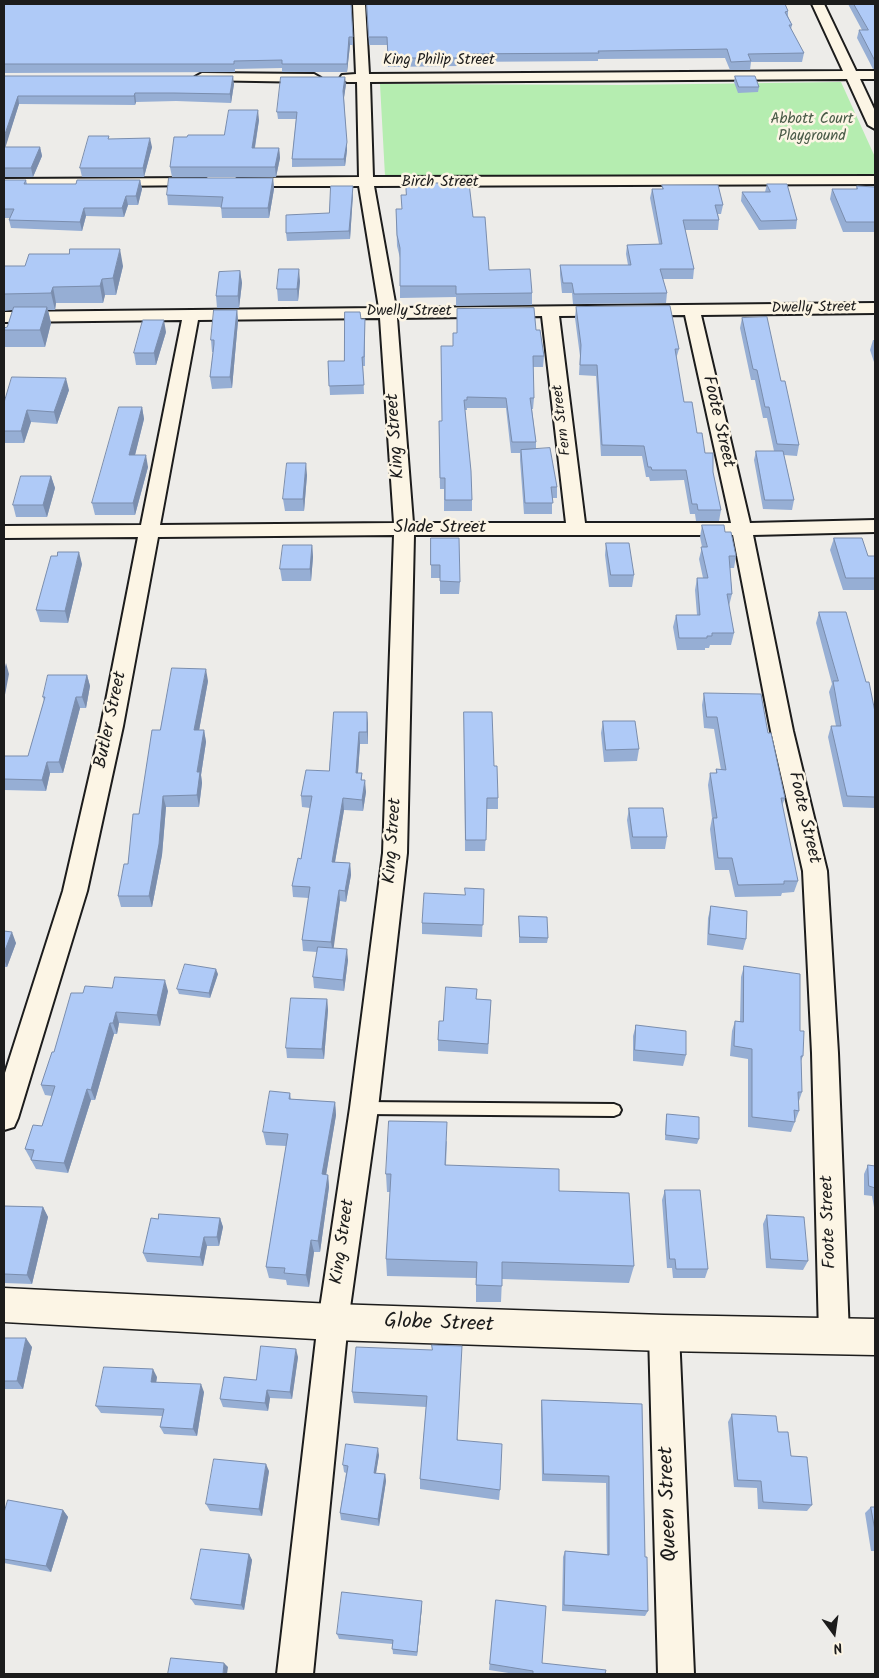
<!DOCTYPE html>
<html>
<head>
<meta charset="utf-8">
<style>
	body { margin:0 }
	#map { position:relative; width:879px; height:1678px; overflow:hidden; background:#edece9; font-family:Kalam,sans-serif }
	canvas { display:block }
	.frame { position:absolute; inset:0; border:5px solid #1c1c1c; pointer-events:none }
	.north { position:absolute; left:809px; top:1608px; width:50px; height:50px; -webkit-text-stroke:4px #fcf5e5; paint-order:stroke; rotate:166deg; font-size:14px; font-weight:700; line-height:20px; text-align:center; color:#1c1c1c }
	.north::after { content:''; display:block; margin:auto; width:18px; height:22px; background:#1c1c1c; clip-path:polygon(50% 0,100% 100%,50% 72%,0 100%) }
</style>
</head>
<body>
<div id="map">
<canvas width="879" height="1678"></canvas>
<div class="frame"></div>
<div class="north">N</div>
</div>
<script>
const ctx = document.querySelector('canvas').getContext('2d');
ctx.lineJoin = 'round';
function fillPath(path, color) { ctx.fillStyle = color; ctx.fill(path, 'evenodd'); }
function strokePath(path, color, width, dash) { ctx.strokeStyle = color; ctx.lineWidth = width; ctx.lineCap = dash ? 'butt' : 'round'; ctx.setLineDash(dash || []); ctx.stroke(path); }
function label(font, color, halo, rows, align = 'center') {
  ctx.font = font + ' Kalam,sans-serif'; ctx.lineWidth = 5; ctx.setLineDash([]); ctx.textBaseline = 'middle'; ctx.strokeStyle = halo; ctx.fillStyle = color; for (const [text, x, y, turn = 0] of rows) {
    ctx.save(); ctx.translate(x, y); ctx.rotate((+turn || 0) * Math.PI / 180); ctx.textAlign = isNaN(turn) ? turn : align; if (halo) ctx.strokeText(text, 0, 0); ctx.fillText(text, 0, 0); ctx.restore();
  }
}
fillPath(new Path2D(`
	M841 82 875 157V175L385 176 380 84 623 85Z`), '#b5edb0');
const lane = new Path2D(`
	M364 1102 614 1104 619 1106 621 1110 619 1114 614 1116 364 1114 359 1112 357 1108 359 1104Z`);
const street = new Path2D(`
	M353 4H365L369 74 843 71 812 4H824L856 71H875V79H860L875 111V129L868 125 847 79 370 82 373 177 875 176V184L374 186 396 308 875 303V313L701 315 750 523 875 520V532L753 535 793 731 827 871 838 1053 849 1335 845 1346 834 1350 823 1346 819 1335 812 1053 803 871 771 731 733 535H414L407 853 378 1108 348 1322 313 1674H277L318 1322 350 1108 383 853 394 535 158 537 123 726 87 891 18 1118 14 1127 4 1130V1076L63 891 101 726 138 537 4 538V526L141 525 182 320 4 322V312L379 308 359 186H242L237 185 235 182 237 179 242 178 359 177 357 82H347L340 78 342 75 356 74ZM685 315 731 523H585L559 316ZM542 316 566 523H413L397 318ZM380 318 394 523 160 525 198 320Z
	M202 73 314 74 321 78 314 82 197 80 195 77Z
	M201 178 206 179 208 182 206 185 4 187V179Z
	M664 1318 675 1322 679 1333 694 1674H658L649 1333 653 1322Z`);
const secondary = new Path2D(`
	M4 1288 333 1304 664 1315 875 1319V1355L664 1351 333 1340 4 1322Z`);
strokePath(lane, '#1c1c1c', 4);
strokePath(street, '#1c1c1c', 4);
strokePath(secondary, '#1c1c1c', 3);
fillPath(lane, '#fcf5e5');
fillPath(street, '#fcf5e5');
fillPath(secondary, '#fcf5e5');
fillPath(new Path2D(`
	M4 4H351L353 45H350L347 72H282V68L235 69V72L4 73Z
	M366 4 788 11V16L792 25 791 29 804 53 802 62H751L750 70H730L725 58 598 59V61L458 62V66L388 67 387 45H369Z
	M848 4H875V69H873L857 38 859 30H862Z
	M4 76 234 84 231 103 176 101 136 102 135 105 19 104 5 147H40L42 156 33 177H4Z
	M735 76 759 87 758 92 738 93 734 82Z
	M346 84 344 97 347 150 345 166 292 167V159L296 119H278L277 112Z
	M259 120 255 148H279L280 158 276 177H172L170 167 224 135Z
	M110 139 152 147 144 177H82L80 168Z
	M273 178 274 189 269 218H222L221 207 168 205 167 195Z
	M4 180H26L27 184H76L140 180 142 189 138 205H128L124 217 86 216 82 231 11 228 9 220 10 218H4Z
	M767 184 797 220 796 229 759 230 741 201 742 192H765Z
	M662 185 723 205 721 214H718L719 220 718 230H685L694 269 693 279H663L667 293 666 303 573 304 572 293H562L560 275V265H628L626 254 627 245 659 244 650 198 652 189H662Z
	M857 186 875 187V232H843L830 199 832 189H856Z
	M353 194 350 239 287 241 286 233 329 213Z
	M396 209 473 217 489 270 532 293V305L456 306V297L400 298V258L397 246Z
	M4 266H123L116 295H105L103 303H56L55 310H48L51 323 45 347H4V328L7 327 13 310 4 311Z
	M240 271 242 283 239 308H217L216 296Z
	M300 281 298 301H278L277 289Z
	M576 307 679 349 676 359 684 402 713 472 721 510 719 521H696L695 514H690L684 480 650 481 649 477H646L642 456H601L596 376 579 375 580 356 575 318Z
	M457 309 536 330 544 356 543 367H533L534 398 533 409H532L536 442V449L557 487V498H552V514H524L520 460V453H511L506 408H467V410H465L472 500V511H444V489H440L439 421H442L453 346V333H457Z
	M237 310 238 321 232 388 212 389 210 377 213 352H212L211 340Z
	M742 318 781 381 799 445 797 456 784 455 794 500 792 510 763 509 754 460 756 451H774L767 418H763L755 380H751L740 328Z
	M361 319H365V366H363L364 394 330 395 328 361H344Z
	M166 332 156 365H136L134 353Z
	M873 340H875V365L870 350Z
	M69 390 57 424 31 422 24 443H4V403Z
	M142 407 144 419 135 455 148 467 135 515H95L92 503Z
	M307 475 304 511H285L283 499Z
	M51 476 55 488 47 517H16L13 505Z
	M702 525 725 532 736 556 734 568H730L732 594 729 606 734 633 731 645H710L709 648H705V650H677L673 627 676 615H697L695 590 697 578H703L699 559 702 547 700 537Z
	M431 538 460 582 459 594H440V578H431Z
	M834 538 868 556H875V590H843L830 550Z
	M606 543 634 575 632 587H609L605 555Z
	M312 545 313 557 311 581H282L280 569Z
	M82 564 68 623 40 622 36 610Z
	M819 612 875 712V808L843 807 828 737 831 726H836L829 692 832 684 816 623Z
	M87 675 90 686 86 708H80L63 773H50L46 791 4 790V756H28L44 701 43 697Z
	M208 681 199 730H204L206 742 201 775 202 783 199 807H166L162 855 152 907H121L118 896 128 864 139 814 160 730Z
	M704 693 768 733 785 798 782 806 798 881 794 892 782 893 781 896 735 897 729 870H715L710 829 712 818 708 785 710 773H716V769L721 770 714 729 704 728 702 705Z
	M334 712 368 723V744H360L358 773H362V780L366 792 363 811 344 810 335 862 350 863 351 875 346 902 340 901 333 948 348 960 344 991 314 988 313 977 317 952 303 951 302 940 309 898 293 897 292 886 301 859 310 808 302 807 301 796 329 771Z
	M464 712 494 766 498 798V809H487L485 851H465Z
	M603 721 639 749 637 761 604 762 601 733Z
	M629 808 667 837 665 849H631L627 820Z
	M875 886V903L874 889Z
	M484 889 482 937 422 934V923L465 895Z
	M711 906 746 939 743 950 707 945 708 918Z
	M519 916 548 938 547 943H519Z
	M4 931 16 943 7 967H4Z
	M744 966 800 1031 803 1056 801 1061 802 1092 799 1101V1111L791 1132 748 1127V1059L730 1056 732 1031 735 1021H740L741 977Z
	M218 974 210 998 179 994 177 989Z
	M168 991 160 1026 119 1023 117 1034H114L95 1100H91L68 1173 36 1169 25 1149 42 1126 52 1096 45 1095 41 1085 54 1052 83 993Z
	M327 999 328 1010 324 1059 287 1058 286 1048Z
	M476 999 491 1000 488 1054 438 1051V1040L443 1021Z
	M636 1025 686 1055 683 1066 633 1061V1036Z
	M290 1093 291 1099 335 1102 336 1115 326 1175H328L329 1187 320 1252H314L309 1287 287 1285 286 1280 269 1278 266 1267 286 1146 266 1145 263 1132Z
	M667 1114 699 1139 697 1144 665 1140 666 1119Z
	M447 1141 446 1165 559 1191 634 1266 629 1283 502 1279 501 1302H476V1278L387 1276 386 1259 390 1192H387L386 1174Z
	M868 1165 875 1166V1213L872 1196 864 1195V1174Z
	M665 1190 708 1269 705 1278H673L672 1268H667L662 1200Z
	M4 1206 43 1207 48 1217 32 1284 4 1283Z
	M767 1215 808 1261 803 1270 766 1268 763 1224Z
	M220 1218 223 1227 219 1246H207L203 1266 147 1262 143 1253 158 1219Z
	M4 1338 32 1347 23 1389H4Z
	M432 1350 458 1440 500 1490 499 1500 420 1489V1479L426 1407 354 1403 352 1392Z
	M298 1357 292 1399 270 1398 268 1411 223 1407 220 1399Z
	M157 1377 156 1382 204 1392 197 1436 164 1434 160 1427 162 1416 101 1413 96 1406Z
	M542 1400 642 1404 645 1557 648 1611 645 1616 562 1611 563 1557 565 1551 607 1554 606 1483 542 1481 541 1407Z
	M732 1414 778 1432 791 1456 812 1505 807 1511 758 1509 757 1488 734 1487 728 1422Z
	M379 1455 376 1473 385 1474 386 1481 379 1526 341 1520 340 1513 346 1473 344 1472 343 1465Z
	M269 1471 262 1516 210 1511 206 1504Z
	M871 1507H875V1551H871L865 1513Z
	M63 1510 68 1517 51 1572 4 1563V1513Z
	M249 1554 252 1560 244 1610 195 1605 191 1599Z
	M496 1600 542 1663 605 1674H515L489 1670Z
	M422 1606 417 1656 393 1654 392 1644 339 1639 337 1634Z`), '#96aed4');
fillPath(new Path2D(`
	M349 37 350 45 347 72V64Z
	M233 76 234 84 231 103 230 94Z
	M345 77 346 84 344 98 343 91Z
	M135 93 136 102 135 105 134 96Z
	M18 96 19 104 4 152V137Z
	M258 110 259 120 253 158 252 148Z
	M150 138 152 147 144 177 143 168Z
	M347 142V150L345 166 344 159Z
	M40 147 42 156 33 177 31 168Z
	M279 148 280 158 276 177 275 167Z
	M273 178 274 189 269 218 268 208Z
	M140 180 142 189 138 205 136 196Z
	M353 186V194L350 239 349 231Z
	M126 196 128 205 124 217 122 208Z
	M84 208 86 216 82 231 80 222Z
	M120 249 123 266 116 295 113 278Z
	M299 269 300 281 298 301 297 289Z
	M240 271 242 283 239 308 238 296Z
	M102 279 105 295 103 303 100 286Z
	M53 287 56 303 55 310 51 293Z
	M47 307 51 323 45 347 40 330Z
	M237 310 238 321 232 388 230 377Z
	M164 320 166 332 156 365 154 353Z
	M66 378 69 390 57 424 54 412Z
	M142 407 144 419 132 467 129 455Z
	M27 410 31 422 24 443 21 431Z
	M146 455 148 467 135 515 133 503Z
	M306 463 307 475 304 511 303 499Z
	M51 476 55 488 47 517 43 505Z
	M312 545 313 557 311 581 310 569Z
	M79 552 82 564 68 623 65 611Z
	M6 663 9 674 4 700V671Z
	M206 669 208 681 197 742 194 730Z
	M87 675 90 686 86 708 82 697Z
	M76 697 80 708 63 773 59 762Z
	M367 712 368 723V744L367 732Z
	M204 730 206 742 201 775 202 783 199 807 197 795V772Z
	M359 732 360 744 357 785 356 773Z
	M47 762 50 773 46 791 42 780Z
	M365 780 366 792 363 811 362 800Z
	M163 796 166 807 162 855 152 907 149 896Z
	M343 798 344 810 333 873 332 862Z
	M350 863 351 875 346 902 345 891Z
	M339 890 340 901 333 953 331 942Z
	M12 932 16 943 7 967 4 959V953Z
	M347 949 348 960 344 991 343 980Z
	M216 969 218 974 210 998 209 993Z
	M165 980 168 991 160 1026 157 1015Z
	M327 999 328 1010 324 1059 322 1049Z
	M116 1012 119 1023 117 1034 113 1023Z
	M110 1023 114 1034 95 1100 91 1090Z
	M87 1089 91 1100 68 1173 64 1163Z
	M335 1102 336 1115 324 1187 322 1174Z
	M328 1175 329 1187 320 1252 318 1241Z
	M43 1207 48 1217 32 1284 27 1275Z
	M220 1218 223 1227 219 1246 217 1237Z
	M204 1237 207 1246 203 1266 200 1257Z
	M311 1240 314 1252 309 1287 306 1275Z
	M26 1338 32 1347 23 1389 17 1381Z
	M296 1349 298 1357 292 1399 290 1392Z
	M153 1369 157 1377 155 1390 151 1382Z
	M201 1384 204 1392 197 1436 193 1429Z
	M267 1390 270 1398 268 1411 265 1403Z
	M378 1448 379 1455 375 1479 374 1473Z
	M266 1464 269 1471 262 1516 259 1509Z
	M385 1474 386 1481 379 1526 378 1519Z
	M63 1510 68 1517 51 1572 46 1566Z
	M249 1554 252 1560 244 1610 241 1605Z
	M422 1601V1606L417 1656V1652Z
	M224 1663 228 1667 227 1674H223Z`), '#7a8dad');
const building = new Path2D(`
	M4 4H351L353 37H349L347 64H282V60L234 61V64H4Z
	M367 4H785L788 11 785 12 792 25H789L804 53 748 54 751 61 731 62 727 49 598 51 599 53 457 54 458 58H388L387 37H369Z
	M854 4H875V61L859 30H868Z
	M4 76H233L230 94 174 93H135L134 96H18L4 137Z
	M735 76H755L759 87H739Z
	M281 77H345L343 91 347 142 344 159H292L297 112H277Z
	M229 110H258L252 148H279L275 167H170L174 137H187L188 135H224Z
	M89 136H109L108 139 150 138 143 168H80Z
	M4 147H40L31 168H4Z
	M169 178H273L268 208H221L223 197 167 195Z
	M4 180H26L24 184H76L77 180H140L136 196H126L122 208H84L80 222 9 220 14 209H4Z
	M406 183H469L473 217H485L489 270 530 269 532 293 456 294V286H400V248L397 235 396 209H402L401 195H406Z
	M767 184H787L797 220 761 221 742 192H770Z
	M662 185H718L723 205H715L719 220H683L694 269H660L667 293 574 294 572 283H563L560 265H631L627 245 662 244 652 189H663Z
	M331 186H353L349 231 286 233V215L329 213Z
	M857 186 875 187V222H846L832 189H857Z
	M70 249H120L113 278 102 279 100 286 53 287 51 293 4 294V266H25L29 254H69Z
	M279 269H299L297 289H277Z
	M240 271 238 296H216L219 272Z
	M670 306 679 349H675L684 402H692L697 433H702L705 453H713V472L721 510H698L697 504H692L686 470H652L651 467H648L644 446 602 445 597 365H580L581 345 576 307Z
	M14 307H47L40 330H4V328L7 327Z
	M534 308 536 330H540L544 356H533L534 398H530L536 442H512L506 398 467 397V400H464L471 471 472 500H445V478H440L439 421H442L441 346H453V333H457V309Z
	M214 310H237L230 377H210L214 344V340H211Z
	M345 312H360L361 319H365L364 357H362L364 385 329 386 328 361H344Z
	M767 317 781 381H785L799 445 777 444 769 407H765L757 370 753 369 742 318Z
	M143 320H164L154 353H134Z
	M12 377 66 378 54 412 27 410 21 431H4V403Z
	M119 407H142L129 455H146L133 503H92Z
	M550 448 557 487H551L553 503H525L521 450Z
	M756 451H783L794 500H765Z
	M287 463H306L303 499H283Z
	M21 476H51L43 505H13Z
	M702 525H724L725 532H731L736 556H729L732 594H727L734 633H712V636H707V638H679L676 615H700L697 578H708L701 547H707Z
	M431 538H459L460 582 440 581V565H431Z
	M834 538H862L868 556H875V578H846Z
	M606 543H629L634 575H611Z
	M283 545H312L310 569H280Z
	M58 552H79L65 611 36 610 51 556H57Z
	M819 612H846L866 682H869L875 712V797L847 796 831 726H841L833 681H838Z
	M172 668 206 669 194 730H204L197 772H200L197 795 163 796 159 844 149 896H118L124 864H128L133 814H139L152 730H160Z
	M48 675H87L82 697H76L59 762H47L42 780 4 779V756H28L45 697H43Z
	M704 693 761 694 768 733H771L785 798H781L798 881H784V884L738 885 732 858H718L713 818H717L710 773H717L716 769 726 770 717 717H707Z
	M334 712H367V732H359L356 773H362L361 780H365L362 800 343 798 332 862 350 863 345 891 339 890 331 942 302 940 310 887 292 886 298 858 301 859 312 796H301L306 770 329 771Z
	M464 712H492L494 766H497L498 798H487L486 840H466Z
	M603 721H635L639 749 606 750Z
	M629 808H663L667 837H633Z
	M465 888 484 889 483 925 422 923 424 893 465 895Z
	M711 906 747 911 746 939 709 934Z
	M519 916 547 917 548 938 520 937Z
	M4 931 12 932 4 953Z
	M318 947 347 949 343 980 313 977Z
	M185 964 216 969 209 993 177 989Z
	M744 966 800 974V1031H804L803 1056H801L802 1092H798L799 1111 794 1110 795 1122 752 1117V1049L734 1046 735 1021 743 1022Z
	M115 977 165 980 157 1015 116 1012 113 1023H110L91 1090 87 1089 64 1163 31 1160 34 1150 25 1149 33 1125 42 1126 55 1086 41 1085 52 1052H54L71 993H83L85 986 112 988Z
	M446 987 477 989 476 999 491 1000 488 1044 438 1040 439 1021H443Z
	M291 998 327 999 322 1049 286 1048Z
	M636 1025 686 1031V1055L635 1050Z
	M270 1091 290 1093 289 1099 335 1102 322 1174 328 1175 318 1241 311 1240 306 1275 284 1273 285 1268 266 1267 288 1134 263 1132Z
	M667 1114 699 1117V1139L666 1135Z
	M389 1121 447 1122 445 1165 559 1169V1191L629 1193 634 1266 502 1262V1286L476 1285 477 1262 386 1259 391 1174H386Z
	M868 1165 875 1166V1188L869 1186Z
	M665 1190H700L708 1269H676L675 1259H670Z
	M4 1206 43 1207 27 1275 4 1274Z
	M159 1214 220 1218 217 1237H204L200 1257 143 1253 151 1218 158 1219Z
	M767 1215 804 1217 808 1261 771 1259Z
	M4 1338H26L17 1381H4Z
	M432 1345 462 1346 457 1440 502 1444 500 1490 420 1479 427 1396 352 1392 356 1347 432 1350Z
	M261 1346 296 1349 290 1392 267 1390 265 1403 220 1399 224 1377 256 1380Z
	M104 1367 153 1369 151 1382 201 1384 193 1429 160 1427 164 1409 96 1406Z
	M542 1400 642 1404 645 1557H647L648 1611 564 1605 565 1551 609 1555V1476L544 1474Z
	M732 1414 776 1416 778 1432H788L791 1456 807 1457 812 1505 763 1502 761 1481 738 1480Z
	M346 1444 378 1448 374 1473 385 1474 378 1519 340 1513 348 1466 343 1465Z
	M214 1459 266 1464 259 1509 206 1504Z
	M8 1500 63 1510 46 1566 4 1559V1513Z
	M871 1507H875V1530Z
	M201 1549 249 1554 241 1605 191 1599Z
	M342 1592 422 1601 417 1652 392 1649 393 1640 337 1634Z
	M496 1600 546 1606 542 1663 606 1670 605 1674H533V1671L490 1664Z
	M171 1658 224 1663 223 1674H168Z`);
fillPath(building, '#afcaf7');
strokePath(building, '#7a8dad', 1);
label('15px', '#1c1c1c', '#fcf5e5', [
	["King Philip Street",439,61],
	["Birch Street",440,183],
	["Dwelly Street",814,309,-1],
	["Dwelly Street",409,312],
	["Fern Street",563,420,-97]
]);
label('15px', '#4a5b48', '#fcf5e5', [
	["Abbott Court",812,120],
	["Playground",812,137]
]);
label('18px', '#1c1c1c', '#fcf5e5', [
	["Foote Street",717,422,77],
	["King Street",397,436,-94],
	["Slade Street",440,529],
	["Butler Street",112,720,-78],
	["Foote Street",803,818,77],
	["King Street",394,841,-86],
	["Foote Street",830,1222,-92],
	["King Street",344,1242,-82]
]);
label('21px', '#1c1c1c', '#fcf5e5', [
	["Globe Street",439,1325,2],
	["Queen Street",670,1504,-92]
]);
</script>
</body>
</html>
